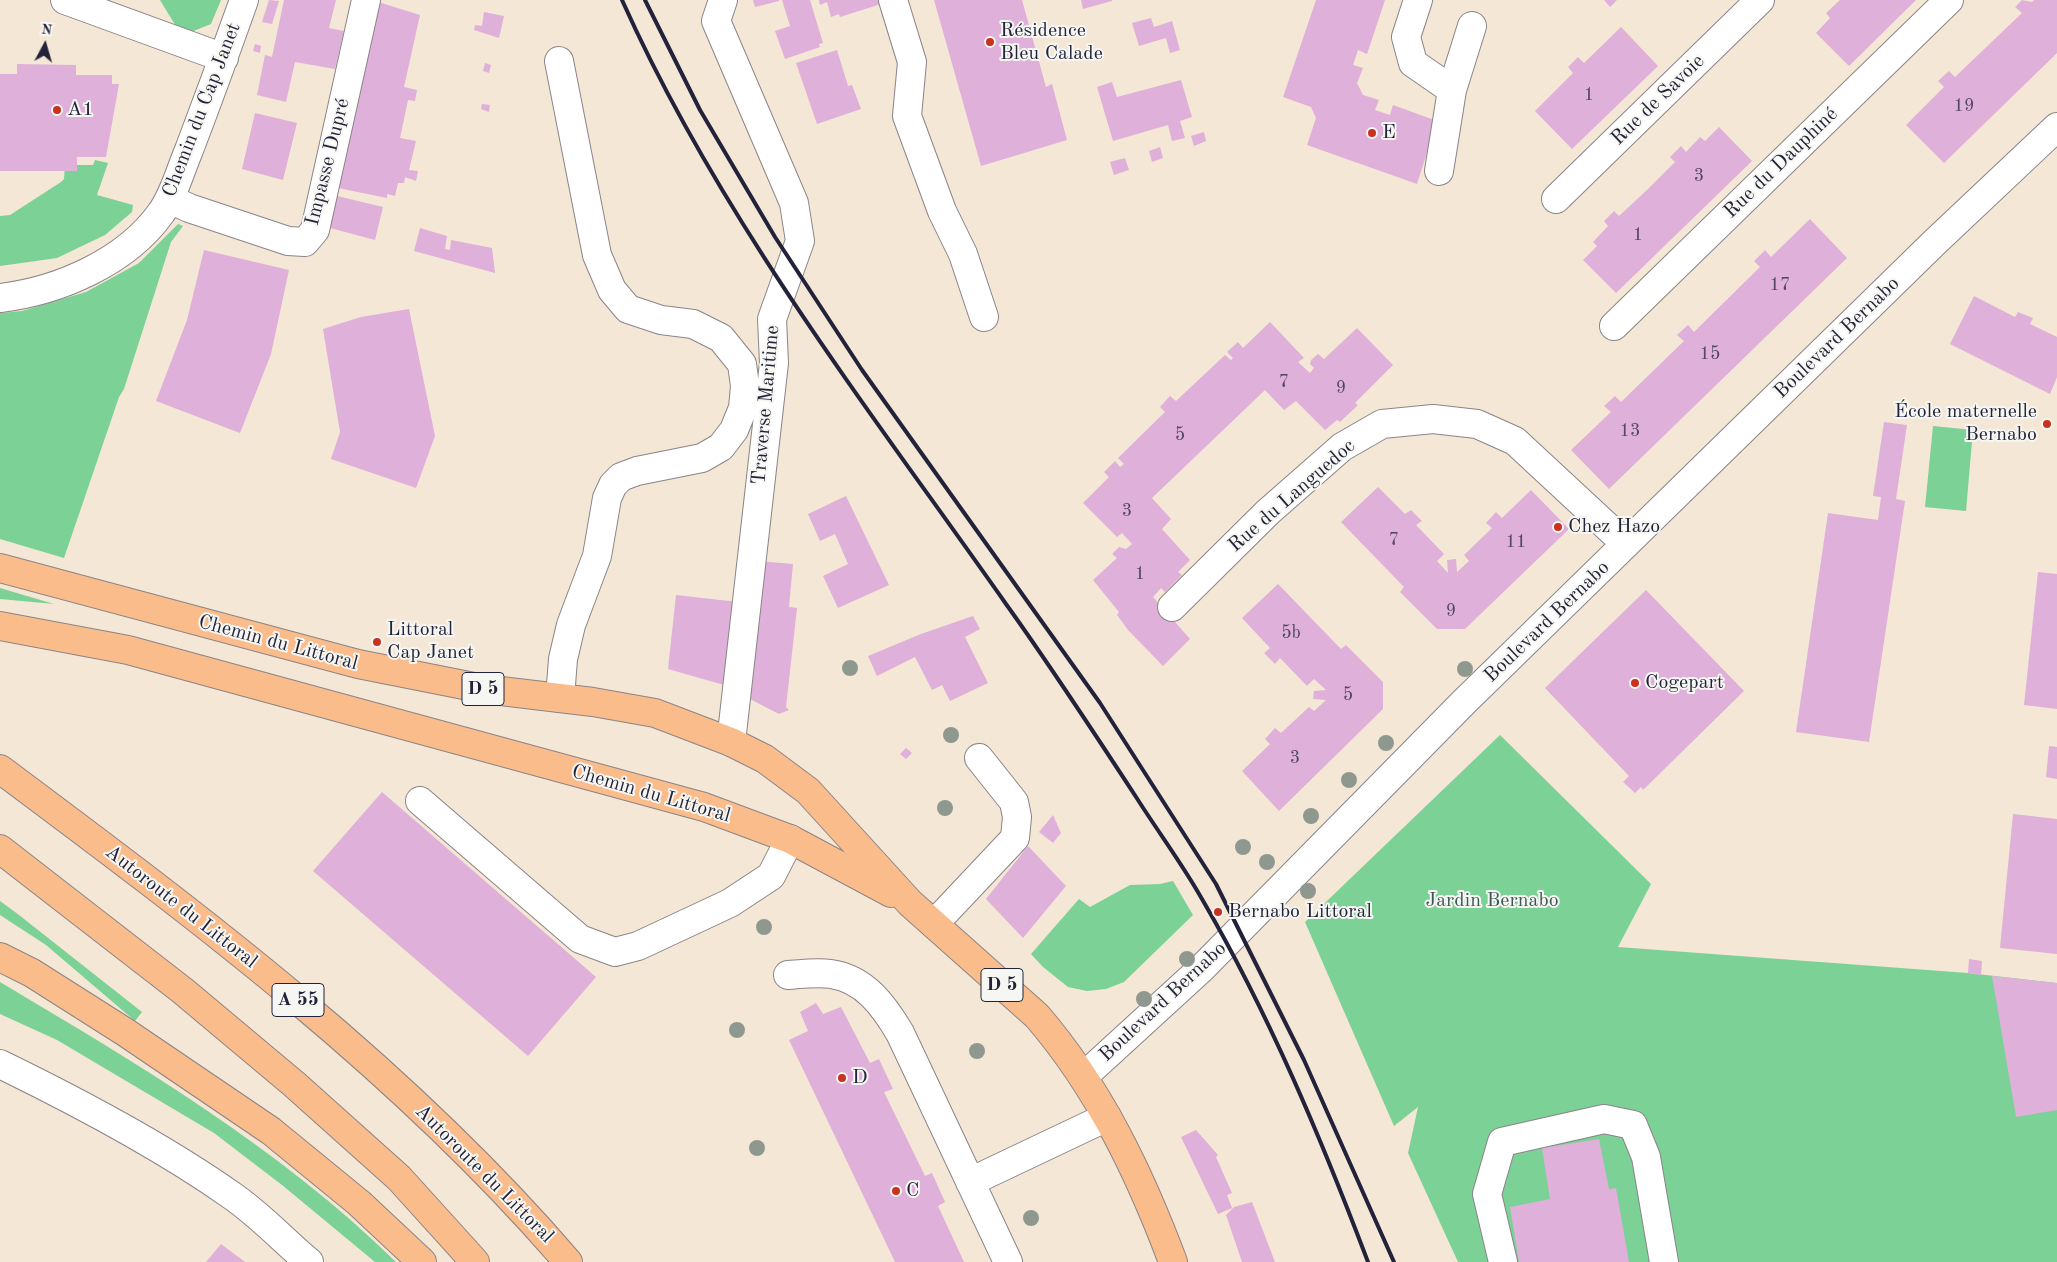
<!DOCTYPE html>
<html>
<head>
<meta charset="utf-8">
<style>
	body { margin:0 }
	#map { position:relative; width:2057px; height:1262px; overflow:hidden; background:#f4e7d5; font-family:"Old Standard TT",serif }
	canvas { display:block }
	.north { position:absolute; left:20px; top:20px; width:50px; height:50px; -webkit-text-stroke:4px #f6f6f2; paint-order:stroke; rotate:6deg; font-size:14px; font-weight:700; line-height:20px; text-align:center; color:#22223b }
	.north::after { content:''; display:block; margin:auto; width:18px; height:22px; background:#22223b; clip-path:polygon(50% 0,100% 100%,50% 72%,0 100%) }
</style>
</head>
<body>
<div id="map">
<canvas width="2057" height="1262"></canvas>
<div class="north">N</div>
</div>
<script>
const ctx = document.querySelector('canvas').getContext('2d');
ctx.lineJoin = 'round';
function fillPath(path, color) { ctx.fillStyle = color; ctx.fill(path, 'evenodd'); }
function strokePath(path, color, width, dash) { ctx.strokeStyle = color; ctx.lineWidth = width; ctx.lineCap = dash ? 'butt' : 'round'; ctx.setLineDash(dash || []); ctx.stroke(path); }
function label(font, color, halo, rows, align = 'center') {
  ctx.font = font + ' "Old Standard TT",serif'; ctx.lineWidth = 4; ctx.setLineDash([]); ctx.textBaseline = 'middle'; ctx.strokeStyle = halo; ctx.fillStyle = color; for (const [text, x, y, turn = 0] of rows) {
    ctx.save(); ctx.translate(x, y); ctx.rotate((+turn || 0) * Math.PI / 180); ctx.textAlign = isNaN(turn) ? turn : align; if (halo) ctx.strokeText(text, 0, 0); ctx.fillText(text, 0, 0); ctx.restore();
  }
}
fillPath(new Path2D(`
	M160 0H221L211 24 191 32 177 28Z
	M95 160 108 163 97 195 133 205 132 212 105 235 57 258 0 266V216L10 215 61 182 64 179 65 165H93Z
	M178 224 183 226 171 242 124 389 119 397 64 558 0 539V313L22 311 86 292 139 263Z
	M1933 426 1973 430 1966 511 1925 507Z
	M0 588 54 604 0 599Z
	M1500 735 1651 884 1618 947 1968 973 2057 983V1262H1458L1408 1153 1418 1107 1394 1126 1305 922Z
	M1173 881 1193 915 1124 982 1106 989 1087 991 1068 987 1043 967 1031 954 1079 899 1090 907 1130 885 1160 884Z
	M0 901 19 915 142 1012 135 1021 46 945 0 915Z
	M0 982C138 1064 280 1148 396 1262H375L282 1185 214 1133 57 1040 0 1014Z`), '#7bd196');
fillPath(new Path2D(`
	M269 0 279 1 272 24 262 22Z
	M284 0H336L329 28 344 31 335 69 295 62 286 102 257 95 265 55 272 57Z
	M753 0H779V1L755 7Z
	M782 0H810L823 43 819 44 820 47 785 59 775 31 790 26Z
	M819 0H880L881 4 840 17 839 14 831 17 827 2 820 5Z
	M934 0H1022L1046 87 1052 84 1067 140 981 166Z
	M1081 0H1112V1L1083 9Z
	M1316 0H1385L1367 54 1358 50 1353 65 1363 68 1357 83 1363 95 1379 100 1375 110 1390 115 1393 105 1437 121 1417 184 1307 145 1316 118 1311 107 1283 97Z
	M1604 0H1617L1610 7Z
	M1840 0H1916L1849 66 1816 33 1830 18 1826 13Z
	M2022 0 2032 2 2034 0H2057V53L1944 163 1906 125 1944 87 1938 81 1949 71 1955 77 2022 13 2015 7Z
	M375 1 420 15 404 87 417 90 415 101 408 100 400 138 416 141 409 170 418 171 416 181 405 177 404 183H398L395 196 387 194V198L338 188 356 107Z
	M484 12 504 16 499 38 474 30 475 25 482 26Z
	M1151 18 1154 27 1172 21 1180 50 1170 53 1166 38 1139 46 1132 23Z
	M1621 27 1658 66 1572 149 1535 111 1573 73 1568 67 1578 57 1584 63Z
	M255 44 261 46 260 53 253 51Z
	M837 50 848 86 852 85 861 109 817 124 796 63Z
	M485 63 491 65 489 73 483 71Z
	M17 64 76 65V75H112V84H119L106 157H77V171H0V74H17Z
	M1181 80 1192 117 1180 121 1185 138 1172 141 1168 125 1113 141 1097 87 1112 82 1117 97Z
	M482 104 490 105 489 112 481 109Z
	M255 113 297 123 283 180 242 169Z
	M1719 127 1752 161 1616 293 1583 260 1597 246 1593 242 1608 226 1604 221 1614 211 1619 216 1647 190 1675 162 1670 157 1681 146 1686 152 1700 137 1705 141Z
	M1204 132 1206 141 1194 146 1191 136Z
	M1160 147 1163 158 1152 162 1149 151Z
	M1125 158 1129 170 1114 175 1110 162Z
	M337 196 383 207 375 240 330 228Z
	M1810 219 1847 258 1609 489 1571 450 1611 412 1604 406 1615 396 1621 402 1684 341 1677 335 1688 325 1694 332 1760 267 1754 261 1765 250 1771 257Z
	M420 228 447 236 445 249 450 250 451 240 492 248 495 273 414 251Z
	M204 250 289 270 271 354 240 433 156 401 187 320Z
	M1974 296 2015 317 2018 312 2033 318 2030 324 2057 337V377L2050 394 1950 344Z
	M409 309 435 436 416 488 331 459 340 432 323 329 361 317Z
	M1270 322 1304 358 1298 362 1310 373 1314 368 1310 364 1311 360 1318 354 1324 359 1357 328 1393 365 1355 403 1358 405 1340 422 1337 420 1325 430 1296 401 1284 410 1265 390 1152 498 1171 519 1162 529 1190 560 1178 572 1182 575 1165 592 1161 588 1153 597 1190 639 1163 666 1128 630 1117 615 1119 612 1093 580 1117 558 1112 554 1119 547 1126 549 1132 544 1122 533 1117 537 1083 503 1109 477 1104 472 1115 461 1120 467 1124 464 1118 458 1165 412 1160 407 1170 396 1176 401 1225 355 1231 360 1233 358 1227 352 1238 342 1243 348Z
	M1884 422 1907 425 1896 499 1905 501 1869 742 1796 732 1828 513 1878 520 1881 497 1873 496Z
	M1378 487 1405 514 1411 510 1422 521 1416 525 1444 554 1437 561 1448 573 1447 560 1456 559 1457 572 1469 561 1464 555 1492 528 1486 523 1496 512 1502 518 1531 490 1569 529 1465 629H1437L1400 592 1404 587 1341 522Z
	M846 496 889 585 838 608 823 576 848 564 835 534 820 541 808 514Z
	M759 561 793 564 789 607 797 608 786 707 789 710 779 714 748 698Z
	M2038 572 2057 574V709L2024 705Z
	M1278 584 1341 649 1346 645 1383 682V709L1279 811 1242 771 1270 744 1265 739 1275 728 1281 733 1309 707 1314 711 1326 700 1313 699 1314 691 1326 690 1314 679 1307 686 1280 658 1275 664 1264 653 1270 648 1242 618Z
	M1646 590 1744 691 1643 790 1641 787 1635 793 1623 782 1629 776 1545 688Z
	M676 595 738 602 724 685 668 669Z
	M973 616 980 629 965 637 988 683 950 701 942 685 932 690 915 657 877 676 868 656 921 634Z
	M2049 746 2057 747V779L2046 777Z
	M906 748 912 753 906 759 900 754Z
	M382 792 596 977 528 1056 313 871Z
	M2013 814 2057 819V954L2000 948Z
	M1053 815 1061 833 1053 843 1039 832Z
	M1028 846 1066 886 1023 938 986 899Z
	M1969 959 1982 961 1981 975 1968 973Z
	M1992 976 2057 983V1110L2016 1117Z
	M816 1003 823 1014 841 1007 870 1063 879 1059 893 1089 884 1092 925 1176 932 1173 945 1202 938 1206 964 1262H895L789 1040 808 1031 800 1012Z
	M1196 1130 1218 1155 1216 1157 1232 1193 1227 1195 1232 1208 1218 1214 1181 1137Z
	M1599 1139 1609 1189 1616 1188 1629 1262H1519L1510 1207 1550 1199 1542 1148Z
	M1252 1202 1275 1262H1242L1226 1215 1234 1207Z
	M221 1244 245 1262H206Z`), '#dfb0da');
const minor = new Path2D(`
	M65 0 224 58
	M723 0 716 21 794 203 800 241 772 319 774 363 731 742
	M893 0 912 62 907 116 942 211 963 254 984 317
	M1418 0 1406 37 1413 63 1452 90
	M559 61 597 255 612 290 628 309 661 320 693 324 721 338 742 364 745 386 743 408 734 430 721 447 702 458 637 471 621 477 613 485 607 498 597 556 571 625 563 659 560 698
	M1439 171 1452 90 1472 26
	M170 199 189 208 288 241 305 242 315 230 366 0
	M1556 199 1760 0
	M0 298C59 291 126 262 161 213 174 195 180 171 189 150 208 100 226 51 244 0
	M1614 326 1949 0
	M1172 607 1268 512 1342 447 1382 424 1433 419 1477 424 1515 441 1626 544
	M420 801 580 939 615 952 638 946 730 903 771 876 790 839
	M934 924 1015 838 1017 817 1014 802 979 758
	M788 975C802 974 818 972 831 974 865 979 884 1006 900 1033L1008 1262
	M0 1064C78 1102 160 1145 231 1195 259 1214 283 1240 309 1262
	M1083 1077 1201 969 1464 702 1935 242 2057 127
	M970 1182 1107 1117
	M1503 1262 1487 1194 1502 1142 1604 1119 1633 1125 1646 1157 1664 1262`);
const major = new Path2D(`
	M0 568 358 664 484 689 593 702 655 713 731 742 765 759 808 791 910 903 1037 1016C1099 1088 1140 1174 1173 1262
	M0 626 128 650 704 807 790 839 891 893`);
const highway = new Path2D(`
	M0 769C201 919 404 1071 568 1262
	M0 849 183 991 294 1084 399 1178 475 1262
	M0 957 32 973 125 1032 271 1131 359 1203 422 1262`);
strokePath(minor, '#8b8488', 30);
strokePath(major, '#8b8488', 30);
strokePath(highway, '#8b8488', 30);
strokePath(minor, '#fff', 28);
strokePath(major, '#fabc8b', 28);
strokePath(highway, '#fabc8b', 28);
strokePath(new Path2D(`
	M622 0C720 219 869 409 1006 604 1052 668 1095 734 1138 800 1159 833 1183 865 1202 899 1269 1014 1321 1138 1368 1262
	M645 0 700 110 775 237 862 370 1100 703 1216 884 1304 1060 1394 1262`), '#22223b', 4);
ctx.fillStyle = '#8f988f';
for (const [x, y] of [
	[850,668],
	[1465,669],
	[951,735],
	[1386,743],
	[1349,780],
	[945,808],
	[1311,816],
	[1243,847],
	[1267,862],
	[1308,891],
	[764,927],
	[1187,959],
	[1144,999],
	[737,1030],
	[977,1051],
	[757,1148],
	[1031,1218]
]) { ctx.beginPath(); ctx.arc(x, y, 8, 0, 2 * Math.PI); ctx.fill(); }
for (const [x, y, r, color] of [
	[990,42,5,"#c8321e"],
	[57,110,5,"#c8321e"],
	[1372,133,5,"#c8321e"],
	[2047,424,5,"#c8321e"],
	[1558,527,5,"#c8321e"],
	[377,642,5,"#c8321e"],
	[1635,683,5,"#c8321e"],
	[1218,912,5,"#c8321e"],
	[842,1078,5,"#c8321e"],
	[896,1191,5,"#c8321e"]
]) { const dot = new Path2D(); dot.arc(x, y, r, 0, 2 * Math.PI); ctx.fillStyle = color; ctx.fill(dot); strokePath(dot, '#f6f6f2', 2); }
label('18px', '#514663', null, [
	["1",1589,95],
	["19",1964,106],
	["3",1699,176],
	["1",1638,235],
	["17",1780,285],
	["15",1710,354],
	["7",1284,382],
	["9",1341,388],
	["13",1630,431],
	["5",1180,435],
	["3",1127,511],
	["7",1394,540],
	["11",1516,542],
	["1",1140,574],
	["9",1451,611],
	["5b",1291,633],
	["5",1348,695],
	["3",1295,758]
]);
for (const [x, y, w] of [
	[483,689,42],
	[1002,985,42],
	[298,1000,52]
]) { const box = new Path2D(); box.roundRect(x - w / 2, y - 16.5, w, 33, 4); ctx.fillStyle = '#f6f6f2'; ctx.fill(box); strokePath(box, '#22223b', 1); }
label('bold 19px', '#22223b', null, [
	["D 5",483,689],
	["D 5",1002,985],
	["A 55",298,1000]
]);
label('20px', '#22223b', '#f6f6f2', [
	["Résidence",1000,31],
	["Bleu Calade",1000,54],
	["A1",67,110],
	["E",1382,133],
	["École maternelle",2037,412,"right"],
	["Bernabo",2037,435,"right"],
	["Chez Hazo",1568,527],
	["Littoral",387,630],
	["Cap Janet",387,653],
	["Cogepart",1645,683],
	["Bernabo Littoral",1228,912],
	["D",852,1078],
	["C",906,1191]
], 'left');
label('20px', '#22223b', '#f6f6f2', [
	["Rue de Savoie",1658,100,-44],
	["Chemin du Cap Janet",202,110,-69],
	["Impasse Dupré",328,162,-76],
	["Rue du Dauphiné",1781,163,-44],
	["Boulevard Bernabo",1837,338,-44],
	["Traverse Maritime",766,405,-85],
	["Rue du Languedoc",1292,496,-41],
	["Boulevard Bernabo",1547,622,-44],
	["Chemin du Littoral",278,643,15],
	["Chemin du Littoral",651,794,16],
	["Autoroute du Littoral",181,907,38],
	["Boulevard Bernabo",1163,1002,-43],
	["Autoroute du Littoral",484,1174,45]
]);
label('20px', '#3d5756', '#f6f6f2', [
	["Jardin Bernabo",1492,901]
]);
</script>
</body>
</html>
